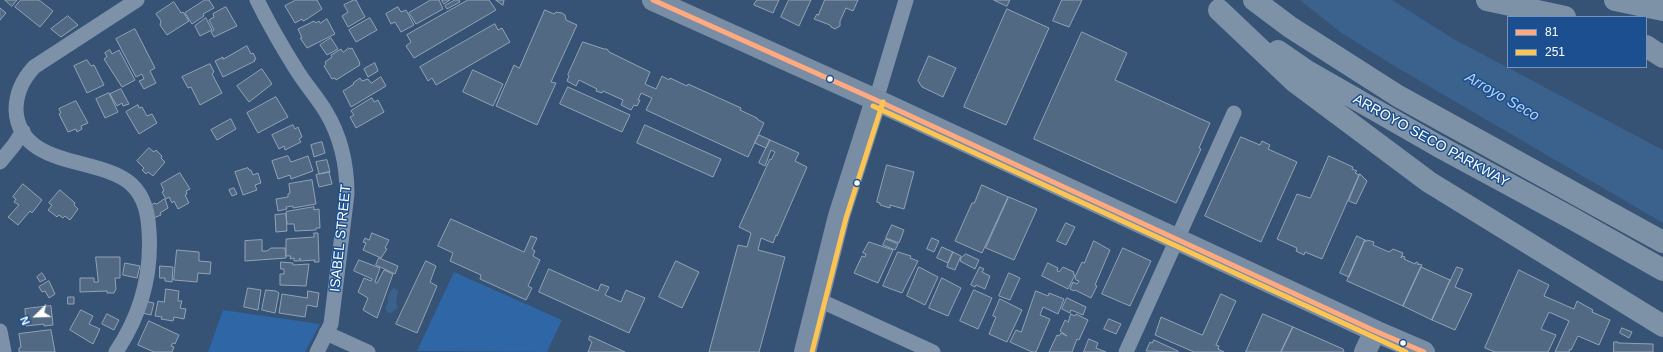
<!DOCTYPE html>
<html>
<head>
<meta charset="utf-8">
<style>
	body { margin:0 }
	#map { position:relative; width:1663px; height:352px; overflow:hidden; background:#365274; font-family:Helvetica,sans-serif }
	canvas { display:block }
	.legend { position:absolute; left:1507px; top:16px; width:140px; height:52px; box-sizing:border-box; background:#1b4f8f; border:1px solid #7695bc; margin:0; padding:5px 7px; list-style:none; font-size:12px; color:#fff }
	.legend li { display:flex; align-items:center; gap:8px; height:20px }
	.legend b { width:20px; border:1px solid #7695bc }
	.north { position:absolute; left:16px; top:296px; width:40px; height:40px; -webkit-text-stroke:3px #1b4f8f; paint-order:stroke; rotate:247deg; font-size:11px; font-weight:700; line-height:16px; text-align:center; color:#fff }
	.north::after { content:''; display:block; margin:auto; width:14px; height:18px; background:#fff; clip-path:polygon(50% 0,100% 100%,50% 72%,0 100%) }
</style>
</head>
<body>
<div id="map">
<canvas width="1663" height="352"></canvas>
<ul class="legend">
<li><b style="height:5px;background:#ffa980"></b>81</li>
<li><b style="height:5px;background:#fcc553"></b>251</li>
</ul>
<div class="north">N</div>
</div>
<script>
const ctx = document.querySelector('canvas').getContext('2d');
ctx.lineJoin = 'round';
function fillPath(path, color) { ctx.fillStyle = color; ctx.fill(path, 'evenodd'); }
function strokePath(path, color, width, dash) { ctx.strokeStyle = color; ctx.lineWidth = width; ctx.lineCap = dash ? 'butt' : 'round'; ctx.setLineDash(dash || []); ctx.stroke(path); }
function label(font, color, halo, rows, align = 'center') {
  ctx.font = font + ' Helvetica,sans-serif'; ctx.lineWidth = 3; ctx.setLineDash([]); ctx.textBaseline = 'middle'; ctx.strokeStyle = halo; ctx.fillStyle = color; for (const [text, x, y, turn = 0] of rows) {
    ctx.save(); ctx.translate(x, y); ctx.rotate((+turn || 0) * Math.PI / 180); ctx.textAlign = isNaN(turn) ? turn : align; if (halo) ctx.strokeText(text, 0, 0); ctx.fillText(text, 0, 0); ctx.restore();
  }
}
fillPath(new Path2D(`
	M454 272 562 320 547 352 417 351Z
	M223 310 320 324 305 352H208Z`), '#2f66a5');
fillPath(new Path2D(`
	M1300 0H1392L1452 38 1663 150V223L1396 67 1340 32Z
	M394 288 398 291 396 303 398 308 391 313H388L385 308 388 303C388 298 388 291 394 288Z`), '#3b618d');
const building = new Path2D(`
	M5 0H17L12 6Z
	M21 0H39L53 11 40 27 15 7Z
	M205 0H209L214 8 203 14 204 16 192 24 185 13Z
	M296 0H317L322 9 307 19 303 21 302 19 295 23 285 6Z
	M354 0H356L365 17 348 27 342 16 348 12 344 5Z
	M431 0H439L443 9 416 24 409 13Z
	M442 0H450L444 4Z
	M455 0H459L460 2 447 9 445 6Z
	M468 0H489L496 10 414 58 406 46 411 42 407 35Z
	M496 0H504L503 5Z
	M757 0H779L773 13 754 5Z
	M789 0H811L799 26 781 17Z
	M825 0H858L853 11 846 8 840 21V26L835 29 831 27 830 25 814 19 817 14 818 15Z
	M994 0H1010L1007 6Z
	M1062 0H1082L1069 27 1053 21Z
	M174 2 181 13 183 12 189 21 167 35 160 25 161 21 156 14Z
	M226 7 237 26 214 37 211 32 214 30 209 20 214 17 213 14Z
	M398 7 401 12 406 10 414 25 401 32 395 22 391 24 386 14Z
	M0 8 6 13 0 20Z
	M1007 9 1049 28 1006 125 964 107Z
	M545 10 554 14 556 12 562 13 565 15 566 20 577 25 551 82 556 83 537 125 496 106 514 65 519 68Z
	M68 16 78 25 61 37 51 29Z
	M206 18 212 30 200 36 195 26Z
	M370 18 377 30 356 42 349 30Z
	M327 19 335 34 307 48 300 38H302L298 29 314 21 316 23 319 21 320 23Z
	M495 24 498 30 502 28 510 42 436 85 432 78 428 81 420 67Z
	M135 29 155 68 150 71 156 83 144 89 139 81 144 79 142 74 136 77 116 39Z
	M1082 32 1127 53 1115 80 1210 123 1199 148 1201 149 1176 203 1034 139Z
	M331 38 338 49 327 55 320 45Z
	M583 42 604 49H607L609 52 650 72 645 84 656 89 662 76 669 80 670 78 687 86 688 84 741 108 740 110 757 118V119L764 123 748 157 646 110 652 98 641 93 638 100H640L637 106 634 105 631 110 621 105 623 100 603 91 602 93 596 91 597 89 579 80 576 86 567 81 569 76 568 75Z
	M247 46 251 54 253 53 256 59 254 60 255 61 223 77 215 61 223 57V59Z
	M349 48 350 49 352 48 360 63H359L360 65 336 80 335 78 332 79 324 66 326 64 325 62 332 57 331 55 341 49 343 52Z
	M110 50 112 54 119 50 135 80 122 87 104 59 107 57 105 53Z
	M929 56 956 68 943 97 922 87 918 81Z
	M87 60 91 66 94 65 104 85 87 93 74 66Z
	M375 63 378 71 368 77 364 69Z
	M210 64 214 72 212 74 222 93 200 105 191 87 188 88 182 77Z
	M262 69 272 84 249 102 237 86Z
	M473 70 503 84 493 106 463 92Z
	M381 77 386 86 351 107 343 91 354 84 353 83 360 78 362 81 368 79 371 83Z
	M568 87 630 115 622 132 560 104Z
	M121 89 129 104 123 106 122 103 117 106 110 94Z
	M109 93 118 112 105 118 96 99Z
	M276 97 288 117 258 133 247 113Z
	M372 98 374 102 378 100 384 112 356 128 350 117 354 115 351 111Z
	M76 101 88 123 81 126 82 129 77 132 76 129 68 132 59 114 61 113 59 109Z
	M138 105 139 108 142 107 147 116 152 114 157 123 139 134 126 112Z
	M231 119 236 129 217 140 211 130Z
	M293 125 295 129 298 127 302 137 299 139 301 142 285 150 284 146 279 149 272 135Z
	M645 125 721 159 713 177 637 143Z
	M759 135 770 140 766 148 755 143Z
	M1241 137 1260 145 1262 141 1270 145 1268 149 1297 162 1261 242 1205 216Z
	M770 140 799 153 795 161 807 167 777 236 776 235 773 243 761 238 758 250 785 257 759 352H709L738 245 747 247 751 233 739 227 770 159 771 160 775 152 771 150 765 166 759 163Z
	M322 142 325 153 314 157 311 145Z
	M149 148 154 152 156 150 162 156 161 158 165 162 153 176 148 172 146 174 142 170 144 168 137 161Z
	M288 156 291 162 308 156 313 171 291 179 290 175 278 179 272 161Z
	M1329 156 1353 167 1352 169 1357 171 1355 173 1359 175 1322 259 1305 252 1304 255 1296 251 1297 248 1277 239 1297 194 1310 198Z
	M327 160 330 172 319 174 316 162Z
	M887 165 914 172 904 209 890 205V208L880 205V203L877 202Z
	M248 168 249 170H251L253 175 258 173 261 183 255 185 257 190 243 195 235 172Z
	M329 172 332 184 319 187 316 175Z
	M180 173 190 189 186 191 187 194 185 195 189 203 178 209 174 201 172 203 169 197 166 199 162 192 164 191 161 184Z
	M1360 174 1367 181 1356 204 1349 201Z
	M312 180 316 204 293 208V206L286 207 287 209 278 211 276 199 288 197V194L290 193 289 184Z
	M23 184 42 200 32 213 30 211 18 225 8 217 19 205 14 202 16 199 13 197Z
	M982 185 1008 197 982 253 955 241 972 203H974Z
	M234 188 237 194 232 196 229 190Z
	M60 190 75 203 74 205 78 209 70 220 65 216 63 218 59 215 57 217 48 210 52 205 49 203Z
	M1009 197 1037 209 1014 260 986 248Z
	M165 199 168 208 160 213 161 215 151 219 146 207 155 203 156 204Z
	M314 207V210L319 209 320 228H316V230L295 231 294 224H287L286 212Z
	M286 214 287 231 276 232 275 215Z
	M451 219 524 252 531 236 537 238 532 249 535 251 533 256 540 260 528 286 532 288 526 300 480 279 481 275 450 261 453 253 438 246Z
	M1066 223 1075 227 1066 245 1057 241Z
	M892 225 904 230 899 243 886 238Z
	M314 233H318L319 262H314L315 260 300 261V258L299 261H294V258L290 259 291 256H286V239L314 237Z
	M372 233 389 240 385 248 387 249 381 258 363 250 366 243 363 242 365 238 369 240Z
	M1357 236 1365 240 1349 277 1340 273Z
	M932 238 939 241 934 252 927 249Z
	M886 239 898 244 895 250 883 245Z
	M262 240V251H267L271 248H285L286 258 245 261V241Z
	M1365 240 1366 242 1367 240 1374 242 1373 245 1389 252 1393 249 1403 253 1401 258 1402 256 1405 257 1404 259 1415 264 1416 262 1418 263V265L1419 264 1422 265 1403 306 1347 281Z
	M1094 241 1110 250 1095 285 1097 286 1091 298 1075 290 1074 291 1070 289 1073 282 1077 284 1079 281 1076 280 1075 277 1082 262 1084 263Z
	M869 242 893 250 878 283 854 273 862 256 865 257 866 254 863 253Z
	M942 247 953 252 948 263 937 258Z
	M1123 248 1151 261 1130 306 1102 294Z
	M177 250 199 252V261L211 262 210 274 198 273 197 282 174 280Z
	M898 252 911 256 910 258 918 261 902 293 883 286Z
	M953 252 961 256 955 270 947 267Z
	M966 254 979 260 975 269 960 261 961 258Z
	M96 257H120V278H115L116 289 114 293H107V291L80 292V278H94V282H98Z
	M379 258 398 266 395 274 376 265Z
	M359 260 380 268 375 282 377 283 384 270 393 274 377 318 363 310 368 298 358 292 364 278 371 281 372 279 354 271Z
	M426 261 436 266 430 282 437 286 417 333 396 324Z
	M676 261 699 272 682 308 659 297Z
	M281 262 293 263V265L309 264 306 286 280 285V274H284V269H281Z
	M125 263 140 266 137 278 123 275Z
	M1048 263 1058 268 1057 271 1059 272 1063 267 1074 272 1073 274 1075 275 1068 289 1042 276Z
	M160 266 173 267 172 282 165 281V278H160Z
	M919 267 938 277 925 305 907 296Z
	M980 267 984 269 982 272 990 276 985 289 976 285 975 287 971 285Z
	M1421 267 1450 280 1432 320 1403 306Z
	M1457 267 1463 269 1455 287 1472 294 1455 330 1432 320Z
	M549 269 598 291 601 284 609 287 605 295 621 302 626 290 645 298 629 333 539 292Z
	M1519 270 1549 285 1544 296 1574 309 1577 301 1593 310 1592 312 1610 320 1599 345 1578 336 1571 350 1570 349 1569 352H1555L1569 321 1549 312 1541 329 1556 335 1548 352H1495L1485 348Z
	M42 273 46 279 40 282 37 277Z
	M1009 273 1020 278 1010 300 999 296Z
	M942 278 961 288 948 316 929 308Z
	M49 281 55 294 49 298 45 291 42 292 39 287Z
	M248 288 261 290 258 310 244 307Z
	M166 289 179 291 178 301H182L180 308 186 309 184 319 174 317 173 321 161 319 162 317 155 316 158 301 164 302Z
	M266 290 276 291 279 293 275 313 262 310Z
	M974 290 992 298 978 329 960 321Z
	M308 291 319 293 317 307 307 305 305 317 279 313 282 294 307 298Z
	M1036 291 1048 296 1049 293 1064 299 1058 314 1043 307 1040 315 1050 319 1036 352H1032L1010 342 1016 330 1021 332Z
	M1221 294 1236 301 1216 345 1219 346 1218 349 1224 352H1194L1155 335 1161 317 1202 335Z
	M68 297H74V304H68Z
	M1067 298 1086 307 1083 315 1071 310 1070 313 1062 309Z
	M1000 299 1022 310 1007 342 989 334 996 317 993 316Z
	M145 301 154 303 151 315 142 313Z
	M51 306 53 325 44 326V324L26 326 25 309Z
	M81 310 93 316 89 324 100 329 93 344 70 330Z
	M107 314 119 320 114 330 102 324Z
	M1071 314 1075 316 1076 314 1088 320 1079 340 1077 339 1072 352H1049L1057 335 1059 336 1061 333 1067 336 1060 331 1065 320 1068 322Z
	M1263 314 1293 327 1281 352H1246Z
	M1109 319 1121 324 1116 334 1104 329Z
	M149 321 179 335 175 344 173 343 171 346 174 347 172 352H154L138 345Z
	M1293 327 1343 349 1344 352H1281Z
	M1622 328 1632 332 1629 338 1620 333Z
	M51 330 55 352H19V348L21 347 19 334Z
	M590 336 625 352H588L592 342 589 340Z
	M1089 339 1098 343 1096 348 1106 352H1084Z
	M1154 340 1178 351V352L1146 351 1150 342 1152 343Z
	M1614 342H1618V343L1653 344V352H1614Z`);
fillPath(building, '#526984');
strokePath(building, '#92a2b6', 1);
strokePath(new Path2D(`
	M257 0C269 24 282 47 296 69 305 84 317 97 326 112 341 137 347 165 347 194L331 324 317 352
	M876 100 906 0
	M0 162 14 145 23 131
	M819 300 933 352
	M0 331 4 352
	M326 333 368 352
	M116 352C140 316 152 274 149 231 148 214 145 197 131 184 100 156 19 169 16 110 16 92 23 79 34 67L137 0
	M1126 352 1234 113`), '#7d92a8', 15);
strokePath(new Path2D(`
	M653 0 876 100 1375 331 1424 352
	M805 352 839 216 876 100
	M1365 352 1375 331`), '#798da4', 22);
strokePath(new Path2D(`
	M1254 0 1290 27 1398 96 1663 242
	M1487 0 1565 17
	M1615 0 1663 10
	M1219 10 1295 82 1429 182 1663 326
	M1646 46 1663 57
	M1278 51 1307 71 1438 146 1573 219 1663 270`), '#7e92a7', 22);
strokePath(new Path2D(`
	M653 0 876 100 1375 331 1424 352`), '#ffa980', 5);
strokePath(new Path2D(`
	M873 106 1406 352
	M812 352 846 218 883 102`), '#fcc553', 5);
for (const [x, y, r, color] of [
	[830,79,3.5,"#fff"],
	[857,183,3.5,"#fff"],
	[1403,343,3.5,"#fff"]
]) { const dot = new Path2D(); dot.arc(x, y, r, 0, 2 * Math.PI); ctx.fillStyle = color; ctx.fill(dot); strokePath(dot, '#1b4f8f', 1.5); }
label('14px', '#fff', '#1b4f8f', [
	["ARROYO SECO PARKWAY",1431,141,29],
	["ISABEL STREET",341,238,-84]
]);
label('italic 15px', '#b5d3f5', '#1b4f8f', [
	["Arroyo Seco",1502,97,30]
]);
</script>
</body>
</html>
